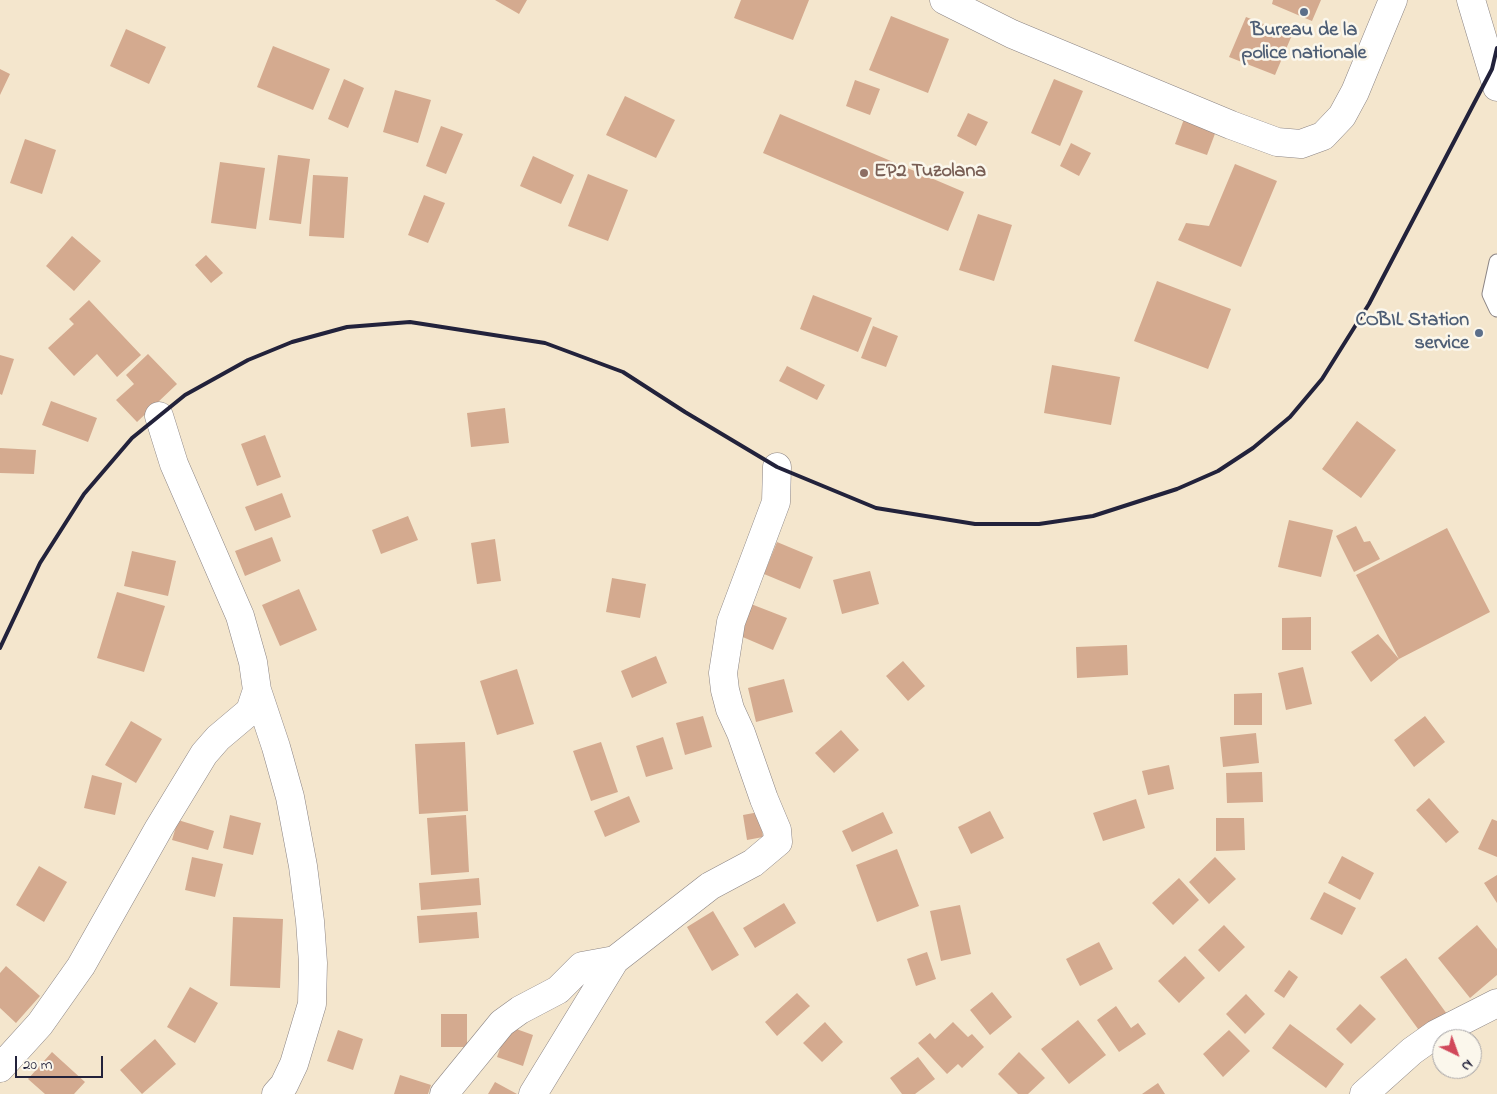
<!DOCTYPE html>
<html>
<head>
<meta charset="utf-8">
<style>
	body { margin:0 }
	#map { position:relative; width:1497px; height:1094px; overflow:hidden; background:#f4e6cd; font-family:"Indie Flower",sans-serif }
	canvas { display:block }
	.north { position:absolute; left:1432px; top:1029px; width:50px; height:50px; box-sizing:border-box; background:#fbf7ec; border:1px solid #a4a2a5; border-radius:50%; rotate:138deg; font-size:14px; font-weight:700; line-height:20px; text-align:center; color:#22223b }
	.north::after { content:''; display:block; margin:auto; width:18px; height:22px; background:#d1495b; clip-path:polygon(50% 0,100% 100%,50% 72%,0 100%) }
	.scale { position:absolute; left:15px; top:1056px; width:88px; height:22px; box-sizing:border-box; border:2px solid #22223b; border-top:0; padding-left:6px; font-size:15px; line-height:18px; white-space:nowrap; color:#22223b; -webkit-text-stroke:4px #fbf7ec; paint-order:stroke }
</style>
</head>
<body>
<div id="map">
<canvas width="1497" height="1094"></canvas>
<div class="north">N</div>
<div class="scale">20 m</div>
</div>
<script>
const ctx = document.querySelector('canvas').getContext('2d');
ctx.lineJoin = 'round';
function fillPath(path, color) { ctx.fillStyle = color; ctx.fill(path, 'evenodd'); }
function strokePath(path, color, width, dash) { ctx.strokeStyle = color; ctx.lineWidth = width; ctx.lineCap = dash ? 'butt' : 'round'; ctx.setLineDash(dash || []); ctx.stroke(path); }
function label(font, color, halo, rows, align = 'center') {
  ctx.font = font + ' "Indie Flower",sans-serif'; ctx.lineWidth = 5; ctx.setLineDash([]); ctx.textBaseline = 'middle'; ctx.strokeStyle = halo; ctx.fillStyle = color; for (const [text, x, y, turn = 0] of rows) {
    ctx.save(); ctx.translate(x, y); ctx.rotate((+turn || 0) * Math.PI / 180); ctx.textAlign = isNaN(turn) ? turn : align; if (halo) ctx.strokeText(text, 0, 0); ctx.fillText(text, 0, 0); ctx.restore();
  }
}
fillPath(new Path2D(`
	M495 0H527L519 14Z
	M741 0H809L793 40 734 18Z
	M1273 0H1321L1312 21 1272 4Z
	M891 16 949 39 928 93 869 70Z
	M1246 17 1292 35 1275 75 1229 57Z
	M126 29 166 47 149 84 110 66Z
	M273 46 330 69 313 110 257 87Z
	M0 69 10 74 0 95Z
	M344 79 364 88 348 128 328 119Z
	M1054 79 1083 91 1060 146 1031 133Z
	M855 80 880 89 870 115 846 106Z
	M395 90 431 100 418 143 383 132Z
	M625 96 675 120 656 158 606 135Z
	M968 113 988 122 976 146 957 136Z
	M780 114 964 192 948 231 763 153Z
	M1184 119 1216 131 1207 155 1175 144Z
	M441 126 463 134 446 174 426 166Z
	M25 139 56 150 42 194 10 183Z
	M1071 143 1091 153 1079 176 1060 166Z
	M278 155 310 159 301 224 269 220Z
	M533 156 574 175 561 204 520 186Z
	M220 162 265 168 256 229 211 223Z
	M1235 164 1277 181 1241 267 1178 240 1186 223 1209 226Z
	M588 174 628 190 608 241 568 226Z
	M313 175 348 177 344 238 309 236Z
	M424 195 445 203 428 243 408 235Z
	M978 214 1012 225 994 281 959 270Z
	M72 236 101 261 74 291 46 266Z
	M206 255 223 273 211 283 195 265Z
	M1157 281 1231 309 1208 369 1134 341Z
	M813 295 872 318 858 352 800 329Z
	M89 300 141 355 117 377 97 354 74 376 48 348 74 324 69 319Z
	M873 326 898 336 886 367 861 358Z
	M148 354 177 384 137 422 116 400 134 384 126 375Z
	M0 355 14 359 2 395 0 394Z
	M1052 365 1120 377 1111 425 1044 413Z
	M787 366 825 385 817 400 779 381Z
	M51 401 97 418 88 442 42 425Z
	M505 408 509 443 471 447 467 413Z
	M1357 421 1396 450 1361 498 1322 469Z
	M265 435 281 477 257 486 241 444Z
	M0 448 36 450 34 474 0 473Z
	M282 493 291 517 255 531 245 507Z
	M408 516 418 540 381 554 372 530Z
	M1289 520 1333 530 1321 577 1278 567Z
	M1356 526 1364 542 1370 541 1380 559 1354 572 1336 536Z
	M1447 528 1490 612 1399 659 1356 575Z
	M272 537 281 561 245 576 235 551Z
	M495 539 501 581 477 584 471 543Z
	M777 542 813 557 800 589 764 574Z
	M132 551 176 561 168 596 124 586Z
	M870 571 879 604 842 614 833 580Z
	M612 578 646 584 640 618 606 612Z
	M299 589 317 630 280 646 262 605Z
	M117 592 165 606 144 672 97 658Z
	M751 604 787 618 773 650 738 635Z
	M1311 617V650H1282V618Z
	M1378 634 1399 659 1371 682 1351 652Z
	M1127 645 1128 675 1077 678 1076 647Z
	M656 656 667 683 632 698 621 671Z
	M903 661 925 686 908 701 886 676Z
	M1303 667 1312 704 1286 710 1278 673Z
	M517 669 534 724 497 735 480 681Z
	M784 679 793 712 756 722 748 688Z
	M1262 693V725H1234V694Z
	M703 716 712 747 685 755 676 723Z
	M1425 716 1445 742 1414 767 1394 740Z
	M131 721 162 739 136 783 105 765Z
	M841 730 859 750 834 773 815 753Z
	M1256 733 1259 763 1223 767 1220 737Z
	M663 737 673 769 646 777 636 746Z
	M465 742 468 811 419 814 415 744Z
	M601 742 618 792 591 801 573 751Z
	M1169 765 1174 789 1148 795 1142 771Z
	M1262 772 1263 802 1227 803 1226 773Z
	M92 775 122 783 115 815 84 808Z
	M629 796 640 822 605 837 594 811Z
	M1429 798 1459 832 1446 843 1416 810Z
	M1136 799 1145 828 1103 841 1093 813Z
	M990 811 1004 838 971 854 958 827Z
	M759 812 763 837 747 840 743 815Z
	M883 812 893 833 852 852 842 831Z
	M230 815 261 823 253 855 223 848Z
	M466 815 469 872 431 875 427 818Z
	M1216 818H1244L1245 850 1216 851Z
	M1492 819 1497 821V857L1478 849Z
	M178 820 214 831 208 850 172 840Z
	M897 849 919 906 877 922 856 865Z
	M1342 856 1374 873 1360 900 1328 883Z
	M192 857 223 864 215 897 185 890Z
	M1215 857 1236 879 1209 904 1189 882Z
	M39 866 67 882 44 922 16 905Z
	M1497 875V903L1484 883Z
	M479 878 481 905 421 910 419 883Z
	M1179 878 1199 900 1173 925 1152 903Z
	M1324 892 1356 908 1342 935 1310 919Z
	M784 903 796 923 755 948 743 928Z
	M960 905 971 954 941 961 930 911Z
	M713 911 739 955 712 971 687 927Z
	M477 912 479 938 419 943 417 916Z
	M233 917 283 919 280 988 230 986Z
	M1224 925 1245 947 1219 972 1198 950Z
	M1477 925 1497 949V975L1470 998 1438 958Z
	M1099 942 1113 969 1080 986 1066 959Z
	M927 952 936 979 916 986 907 959Z
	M1185 956 1205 978 1179 1003 1158 981Z
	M1406 958 1447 1014 1421 1033 1380 977Z
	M6 966 40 996 16 1023 0 1008V973Z
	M1289 970 1298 977 1284 998 1274 991Z
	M190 987 218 1003 195 1043 167 1027Z
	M992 992 1012 1017 990 1035 970 1010Z
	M797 993 810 1006 777 1036 765 1022Z
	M1246 994 1265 1014 1245 1034 1226 1014Z
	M1360 1004 1376 1019 1351 1044 1336 1029Z
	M1116 1006 1131 1028 1138 1023 1146 1034 1119 1052 1097 1020Z
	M441 1014H467V1047H441Z
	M1078 1020 1106 1055 1069 1084 1041 1049Z
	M825 1022 843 1042 822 1062 803 1043Z
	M953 1022 968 1037 972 1034 984 1047 962 1068 958 1064 947 1074 918 1043 930 1033 935 1039Z
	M1290 1024 1344 1064 1326 1088 1272 1048Z
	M508 1026 533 1035 523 1066 497 1057Z
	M338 1030 363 1039 353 1070 327 1061Z
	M1229 1030 1250 1051 1223 1077 1203 1054Z
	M155 1039 176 1064 142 1094 120 1070Z
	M52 1052 85 1082 74 1094H45L28 1079Z
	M1019 1052 1045 1078 1028 1094H1018L998 1074Z
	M918 1057 935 1079 915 1094H902L890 1078Z
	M400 1075 431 1085 428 1094H394Z
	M495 1082 517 1094H488Z
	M1158 1083 1165 1094H1142Z`), '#d4aa8f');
const service = new Path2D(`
	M1497 262 1490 294 1497 309`);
const minor = new Path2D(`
	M944 0 1012 34 1231 125 1277 142 1301 144 1323 136 1342 116 1355 92 1393 0
	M159 416 174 464 240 616 253 662 257 690 276 747 290 797 303 866 310 921 313 963 312 1004 294 1064 284 1085 276 1094
	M0 1068 40 1024 81 966 159 828 204 754 218 738 250 711 257 690
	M444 1094 502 1023 520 1010 558 990 582 966 615 960
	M533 1094 615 960 710 886 753 863 778 842 777 830 764 799 741 733 730 709 725 690 723 673 731 622 776 502 777 467
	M1364 1094 1412 1051 1436 1034 1497 1003`);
const trunk = new Path2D(`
	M1471 0 1497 87`);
strokePath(service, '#8b8484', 17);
strokePath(minor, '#8b8484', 29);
strokePath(trunk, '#8b8484', 29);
strokePath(service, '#fff', 15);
strokePath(minor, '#fff', 28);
strokePath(trunk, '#fff', 28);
strokePath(new Path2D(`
	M0 648 40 563 84 494 132 438 185 395 248 360 292 342 347 327 410 322 545 343 623 372 685 412 777 467 876 508 975 524H1039L1093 516 1177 489 1218 471 1253 448 1290 417 1322 379 1369 304 1492 69 1497 48`), '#22223b', 4);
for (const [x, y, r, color] of [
	[1304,12,5,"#5c6f8a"],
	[864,173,5,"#8d6e63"],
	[1479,333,5,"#5c6f8a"]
]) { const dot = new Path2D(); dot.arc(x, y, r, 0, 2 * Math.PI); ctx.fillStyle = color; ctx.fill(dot); strokePath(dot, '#fbf7ec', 2); }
label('bold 20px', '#4e5e75', '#fbf7ec', [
	["Bureau de la",1304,32],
	["police nationale",1304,55],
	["COBIL Station",1469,322,"right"],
	["service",1469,345,"right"]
]);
label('bold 20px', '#785e54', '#fbf7ec', [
	["EP2 Tuzolana",874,173]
], 'left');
</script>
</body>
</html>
